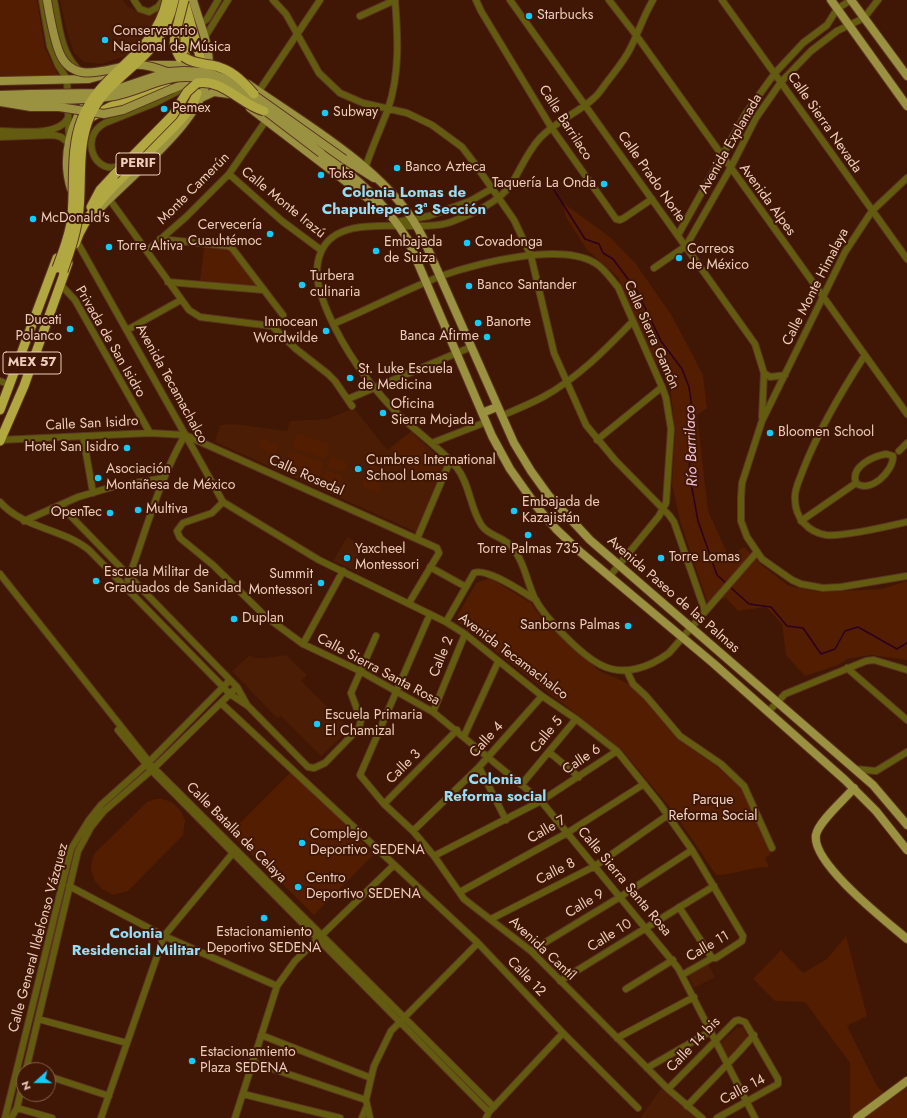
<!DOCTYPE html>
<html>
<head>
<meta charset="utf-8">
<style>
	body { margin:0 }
	#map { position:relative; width:907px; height:1118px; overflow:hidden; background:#3f1704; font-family:Jost,sans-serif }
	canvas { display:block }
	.north { position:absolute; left:16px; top:1062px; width:40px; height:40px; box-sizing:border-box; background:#3f1704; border:1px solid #85604e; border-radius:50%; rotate:249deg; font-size:11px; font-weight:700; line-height:16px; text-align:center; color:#efcdbe }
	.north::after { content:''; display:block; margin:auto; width:14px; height:18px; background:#16cafb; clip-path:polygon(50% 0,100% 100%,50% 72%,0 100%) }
</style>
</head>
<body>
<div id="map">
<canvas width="907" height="1118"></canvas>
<div class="north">N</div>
</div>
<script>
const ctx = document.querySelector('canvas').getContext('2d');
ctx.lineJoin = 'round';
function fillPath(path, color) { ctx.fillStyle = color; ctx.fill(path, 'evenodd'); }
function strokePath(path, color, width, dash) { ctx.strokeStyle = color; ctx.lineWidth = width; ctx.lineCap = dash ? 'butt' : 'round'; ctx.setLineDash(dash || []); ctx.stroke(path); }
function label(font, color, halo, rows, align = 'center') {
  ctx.font = font + ' Jost,sans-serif'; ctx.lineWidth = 4; ctx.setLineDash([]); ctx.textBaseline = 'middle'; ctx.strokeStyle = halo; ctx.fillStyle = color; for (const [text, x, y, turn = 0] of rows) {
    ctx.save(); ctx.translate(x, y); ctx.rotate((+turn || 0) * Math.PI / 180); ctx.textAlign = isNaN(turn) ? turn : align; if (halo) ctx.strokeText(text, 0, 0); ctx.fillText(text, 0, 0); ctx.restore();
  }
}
fillPath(new Path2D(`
	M60 0H123L127 6 141 13 158 12 151 27 126 56 101 64 84 62 74 53 66 28Z
	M354 408 387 450 411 431 445 462 416 532 215 442 220 425 234 424 287 431 290 421 327 419Z
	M347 537 358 542 359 573 333 561Z
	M250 655 254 658H266L286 655 307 675 301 681 350 729 321 756 281 716 278 718 275 716 232 671Z
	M707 962 715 977 694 988 687 973Z
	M738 1027 743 1028 748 1037 746 1043 729 1059 720 1043Z
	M663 1086 699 1118H640Z`), '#4b1d05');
fillPath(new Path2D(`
	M0 0H37L45 48 60 79 0 76Z
	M562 202 610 237 636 264 672 316 703 375 707 408 697 415 708 511 729 557 744 547 763 566 789 586 820 592 881 589 907 581V660L871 655 847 659 838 665 805 676 786 655 782 624 766 607 738 611 726 598 708 604 680 521 672 485 675 432 670 383 651 354 618 277 587 250 566 217Z
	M204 247 228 249 255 282V287L200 281Z
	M411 432 441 468 421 485 391 449Z
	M296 433 330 444 326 459 292 448Z
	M262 438 279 445 275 455 258 448Z
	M290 451 324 462 320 477 286 466Z
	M331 456 348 463 345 472 327 466Z
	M370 464 387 470 383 480 366 474Z
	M326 470 343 476 340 485 323 479Z
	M365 477 382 483 379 493 362 487Z
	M490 578 531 603 545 622 598 670 627 683 644 699 678 739 718 767 741 788 762 831 771 854 765 858 769 867C749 867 735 875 716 875L673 811 620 748 455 620 476 583Z
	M293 770 374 854 314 915 230 833Z
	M155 799H162L172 802 180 810 185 820 183 835 128 891 113 895 102 889 95 881 91 870 92 861 94 854 147 802Z
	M846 936 867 1016 847 1026 877 1086 887 1096 858 1118H850V1063L805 1002 775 1001 753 979 781 950 803 973 827 959Z
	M907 1086V1118H864Z`), '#521d01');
strokePath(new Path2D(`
	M554 190 585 239 599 244 603 253 613 259 637 291 661 341 682 369 689 387 693 415 689 472 698 521 717 575 727 584
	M729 586 749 604 771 607 787 626 803 628 821 654 835 649 845 631 858 627 897 649 907 643`), '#2e001f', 1.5);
const minor = new Path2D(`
	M42 0 50 46 58 65 67 79 69 140
	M54 0C59 23 60 51 77 68
	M134 0 140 9 149 12 158 7 163 0
	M273 0 286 14 319 73 340 93 363 103 407 113 432 125 462 147 475 164 514 220 531 256 554 353 586 425 615 460 669 515 674 522 705 611
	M476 0 481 11 551 127 616 219 620 220 624 218 652 199
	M510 0 755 344 764 373 762 417
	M609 0 636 35 907 414
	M653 0C644 15 639 31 631 47 625 60 616 70 607 82 603 87 599 94 594 98 578 113 556 121 540 138 528 151 521 168 512 183 500 202 472 214 451 222 415 235 339 209 321 252 312 273 320 294 328 313 345 352 369 385 399 415 418 433 440 448 457 468 470 484 470 509 482 526 489 536 504 537 512 547 524 561 527 582 535 599 546 619 581 655 601 665 624 677 650 667 669 653L757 552
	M722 0 907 259
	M360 16 395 0
	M201 24 207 19 218 0
	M205 37 228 0
	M259 91 320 0
	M0 131C19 131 58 137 68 118
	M0 137 54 135 61 137 69 143
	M122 165C95 178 78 137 105 123L155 103 186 87
	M366 166C372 147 381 128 388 109 400 74 398 36 395 0
	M229 174 282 221 321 250
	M907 178 872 211 845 252 762 421 742 483 741 498V521L747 537 762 559 792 580 801 584 823 588 841 587 907 576
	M110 200 189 310 200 317 272 326 296 349 328 374 335 381 352 406
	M396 222 429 216 470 201 493 188
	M678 235 746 113 775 73 803 43 827 25 837 9 851 0
	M160 239 228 246 232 248 283 315
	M76 240 223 502 319 560 446 622 465 634 542 696 576 719 617 751 659 803 692 850 743 936 742 941 716 958H712L682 975
	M147 251 186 217 229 174 267 119
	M654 268 686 246 730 169 756 118 781 82 811 51 837 31 864 18 878 0
	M168 282 264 290
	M61 285 75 300 150 433
	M333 324C369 309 405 290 441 276 478 263 560 242 595 263 604 268 611 279 618 287L662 387 666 398 671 429 666 503 659 516 609 577
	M127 330 181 300
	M865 355C841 392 819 429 803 470 800 479 794 489 795 499 795 518 808 532 826 535 841 537 890 526 907 522
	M764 373 770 377 785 375
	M0 381 11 385
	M348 399 471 347
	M501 416C515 410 530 404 543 397 578 378 606 349 633 321
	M83 436 93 493
	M0 440 150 433 185 435 437 548 439 553 409 603
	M597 440 662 387
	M432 443 486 422
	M899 451 907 443
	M886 454 893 456C894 471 870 494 856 483 850 466 874 456 886 454Z
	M0 502C24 529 62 528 89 550L230 694 248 706 308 767 314 768 325 763 359 728 361 720 351 693 376 636
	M223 502 212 513 183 523 177 531 180 538 213 565 265 616 303 644 360 671 433 712 541 801 678 968 755 1118
	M60 505 237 687 247 705
	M24 521 78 497 112 487 164 478
	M801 521 856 483
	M417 539 450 461
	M430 567 466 587
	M0 574 154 768 494 1107
	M128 580C146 531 159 480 185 435
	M430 614 360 775 384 804 413 831 434 856 464 899 531 951 668 1089 702 1118
	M446 622 474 573C487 567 524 593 536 600
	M303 644 343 571
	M847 668 907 720
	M627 671 633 684 646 696 680 736 721 764 744 786 772 848
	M221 703 478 943 563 1033 638 1108
	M433 712 465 634
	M768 712 785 694 866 661 874 660 907 670
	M118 730 151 770 489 1112
	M464 736 498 662
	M549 752 579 777
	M479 767 506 820
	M855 769 876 771 907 752
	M522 784 576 719
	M384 804 457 730
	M413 831 479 767 542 696
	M434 856 541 801 617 751
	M69 886 164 936 277 986
	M460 892 567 833 644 784
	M679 907 712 958
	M491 919 595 866 668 815
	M531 951 620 897 692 850
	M560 981 714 886
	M626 989 673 960
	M38 1019 127 1043
	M261 1035 371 1078
	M617 1038 694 997
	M252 1062 366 1100
	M647 1068 711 1031
	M26 1070 78 851 91 827 104 811 154 768 237 687
	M48 1076 109 1096
	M668 1089 735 1021 739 1020 745 1022 778 1079V1084L717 1118
	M243 1094 340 1118
	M687 1106 738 1053 754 1035
	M17 1108 52 1118
	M5 1118 71 849 89 820 101 805 149 762 230 680
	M11 1118 17 1108 24 1077
	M101 1118 164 936 233 853
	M235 1118 277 986 295 961 394 865
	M362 1118 366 1108
	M370 1118 366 1100 371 1078 374 1066 391 1031 478 943
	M486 1118 489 1112 563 1033`);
const major = new Path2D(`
	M831 0 907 106
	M851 0 907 76
	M145 65H197
	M208 69 233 77
	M0 81 89 79 118 71
	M248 84C306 125 392 172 423 238L514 443 531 471 549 496 590 540 873 785 907 825
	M172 89 187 83 200 81
	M0 95 30 94
	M199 99 214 92 229 94
	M11 101 31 100
	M0 102 31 107
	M250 108 378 206
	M321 153C359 179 384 202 408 240L492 436 510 469 537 507 556 529 578 550 713 663 845 780 876 811 907 850
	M344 159 374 178
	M71 189C61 158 70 121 91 96
	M92 217C125 178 210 120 209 65 209 42 199 22 193 0
	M482 413 497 407
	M854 788C845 799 818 822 816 835 811 863 887 922 907 939
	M857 1118 907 1081`);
const highway = new Path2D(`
	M175 0 185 35V57
	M184 0 201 60
	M175 35 174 46 180 58
	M93 116 108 108 166 83
	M91 207 100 190 114 175
	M75 244C89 202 135 167 165 136 178 123 191 111 197 93
	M0 410 57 258
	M0 441 24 386 68 263`);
strokePath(minor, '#5b3422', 8);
strokePath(major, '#5b3422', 10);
strokePath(highway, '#5b3422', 11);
strokePath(minor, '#635c10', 6);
strokePath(major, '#9a9240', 8);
strokePath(highway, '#b1a842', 9);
const majorBridge = new Path2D(`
	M47 0C50 17 53 37 60 54 75 87 110 66 135 65 146 64 157 68 167 72
	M30 94 99 93 117 89 168 72 184 71 206 72 237 83 344 159
	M31 100C58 99 87 101 114 96 130 93 145 86 161 81 187 72 218 79 241 92L321 153
	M31 107H59L104 114 123 110 172 89`);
const highwayBridge = new Path2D(`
	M175 35 184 0
	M184 57C192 63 201 63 211 65 231 69 241 79 254 94
	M114 175 173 115 187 92 197 83C224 79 241 105 264 111
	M57 268C63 251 71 233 72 215 75 184 70 149 82 119 102 69 155 56 167 0
	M63 271C70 251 77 231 79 209 82 178 77 146 90 116 104 84 136 69 156 42 165 30 171 14 174 0`);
strokePath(majorBridge, '#5b3422', 10, []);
strokePath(highwayBridge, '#5b3422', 11, []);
strokePath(majorBridge, '#9a9240', 8);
strokePath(highwayBridge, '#b1a842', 9);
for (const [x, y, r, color] of [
	[529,16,4,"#16cafb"],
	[105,40,4,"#16cafb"],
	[164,109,4,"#16cafb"],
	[325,113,4,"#16cafb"],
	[397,168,4,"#16cafb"],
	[321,175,4,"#16cafb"],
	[604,184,4,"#16cafb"],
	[33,219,4,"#16cafb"],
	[270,234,4,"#16cafb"],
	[467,243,4,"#16cafb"],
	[109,247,4,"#16cafb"],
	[376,251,4,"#16cafb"],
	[679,258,4,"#16cafb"],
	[302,285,4,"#16cafb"],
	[469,286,4,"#16cafb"],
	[478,323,4,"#16cafb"],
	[70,329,4,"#16cafb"],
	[326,331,4,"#16cafb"],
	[487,337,4,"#16cafb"],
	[350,378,4,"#16cafb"],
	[383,413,4,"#16cafb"],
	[770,433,4,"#16cafb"],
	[127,448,4,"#16cafb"],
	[358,469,4,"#16cafb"],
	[98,478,4,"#16cafb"],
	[138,510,4,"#16cafb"],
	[514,511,4,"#16cafb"],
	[110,513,4,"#16cafb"],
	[528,535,4,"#16cafb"],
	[347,558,4,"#16cafb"],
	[661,558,4,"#16cafb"],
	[96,581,4,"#16cafb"],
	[321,583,4,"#16cafb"],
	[234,619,4,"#16cafb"],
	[628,626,4,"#16cafb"],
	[317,724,4,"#16cafb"],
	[302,843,4,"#16cafb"],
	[298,887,4,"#16cafb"],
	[264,918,4,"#16cafb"],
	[192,1061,4,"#16cafb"]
]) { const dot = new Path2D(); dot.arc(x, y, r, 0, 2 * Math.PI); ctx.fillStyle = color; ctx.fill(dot); strokePath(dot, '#3f1704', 1.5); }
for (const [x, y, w] of [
	[138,164,44],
	[32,363,58]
]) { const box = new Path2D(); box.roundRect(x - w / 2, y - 11, w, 22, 3); ctx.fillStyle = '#3f1704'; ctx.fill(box); strokePath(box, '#efcdbe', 1); }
label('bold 13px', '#efcdbe', null, [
	["PERIF",138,164],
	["MEX 57",32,363]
]);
label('14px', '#efcdbe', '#3f1704', [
	["Starbucks",537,16],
	["Conservatorio",113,32],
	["Nacional de Música",113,48],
	["Pemex",172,109],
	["Subway",333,113],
	["Banco Azteca",405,168],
	["Toks",329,175],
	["Taquería La Onda",596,184,"right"],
	["McDonald's",41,219],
	["Cervecería",262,226,"right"],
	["Cuauhtémoc",262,242,"right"],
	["Embajada",384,243],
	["de Suiza",384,259],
	["Covadonga",475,243],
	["Torre Altiva",117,247],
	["Correos",687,250],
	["de México",687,266],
	["Turbera",310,277],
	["culinaria",310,293],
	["Banco Santander",477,286],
	["Ducati",62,321,"right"],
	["Polanco",62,337,"right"],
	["Innocean",318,323,"right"],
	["Wordwilde",318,339,"right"],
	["Banorte",486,323],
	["Banca Afirme",479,337,"right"],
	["St. Luke Escuela",358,370],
	["de Medicina",358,386],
	["Oficina",391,405],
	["Sierra Mojada",391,421],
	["Bloomen School",778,433],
	["Hotel San Isidro",119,448,"right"],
	["Cumbres International",366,461],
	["School Lomas",366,477],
	["Asociación",106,470],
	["Montañesa de México",106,486],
	["Embajada de",522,503],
	["Kazajistán",522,519],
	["Multiva",146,510],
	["OpenTec",102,513,"right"],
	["Yaxcheel",355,550],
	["Montessori",355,566],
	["Torre Palmas 735",528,550,"center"],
	["Torre Lomas",669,558],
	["Escuela Militar de",104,573],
	["Graduados de Sanidad",104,589],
	["Summit",313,575,"right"],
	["Montessori",313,591,"right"],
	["Duplan",242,619],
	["Sanborns Palmas",620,626,"right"],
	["Escuela Primaria",325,716],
	["El Chamizal",325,732],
	["Complejo",310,835],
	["Deportivo SEDENA",310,851],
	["Centro",306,879],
	["Deportivo SEDENA",306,895],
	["Estacionamiento",264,933,"center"],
	["Deportivo SEDENA",264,949,"center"],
	["Estacionamiento",200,1053],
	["Plaza SEDENA",200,1069]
], 'left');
label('14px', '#efcdbe', '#3f1704', [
	["Calle Barrilaco",565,123,57],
	["Calle Sierra Nevada",824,123,55],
	["Avenida Explanada",731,144,-60],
	["Calle Prado Norte",651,177,55],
	["Monte Camerún",194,189,-45],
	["Avenida Alpes",767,200,54],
	["Calle Monte Irazú",283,203,39],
	["Calle Monte Himalaya",816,287,-63],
	["Calle Sierra Gamón",651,335,66],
	["Privada de San Isidro",110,342,60],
	["Avenida Tecamachalco",171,384,61],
	["Calle San Isidro",92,424,-3],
	["Calle Rosedal",306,476,24],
	["Avenida Paseo de las Palmas",673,595,41],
	["Calle 2",442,657,-68],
	["Avenida Tecamachalco",513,657,37],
	["Calle Sierra Santa Rosa",378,670,28],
	["Calle 5",547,735,-51],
	["Calle 4",487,740,-48],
	["Calle 6",582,760,-34],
	["Calle 3",404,767,-45],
	["Calle 7",547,830,-30],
	["Calle Batalla de Celaya",236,833,45],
	["Calle 8",556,872,-27],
	["Calle Sierra Santa Rosa",624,882,50],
	["Calle 9",585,904,-31],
	["Calle 10",610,936,-32],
	["Calle General Ildefonso Vázquez",39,938,-75],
	["Calle 11",708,947,-30],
	["Avenida Cantíl",542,949,43],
	["Calle 12",526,977,46],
	["Calle 14 bis",694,1045,-46],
	["Calle 14",743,1090,-28]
]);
label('14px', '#f0d4c9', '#3f1704', [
	["Parque",713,801],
	["Reforma Social",713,817]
]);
label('bold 15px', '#96ddf8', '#3f1704', [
	["Colonia Lomas de",404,193],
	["Chapultepec 3ª Sección",404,210],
	["Colonia",495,780],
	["Reforma social",495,797],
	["Colonia",136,934],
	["Residencial Militar",136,951]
]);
label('italic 15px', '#f5c1dd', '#3f1704', [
	["Río Barrilaco",692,446,-92]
]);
</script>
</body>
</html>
